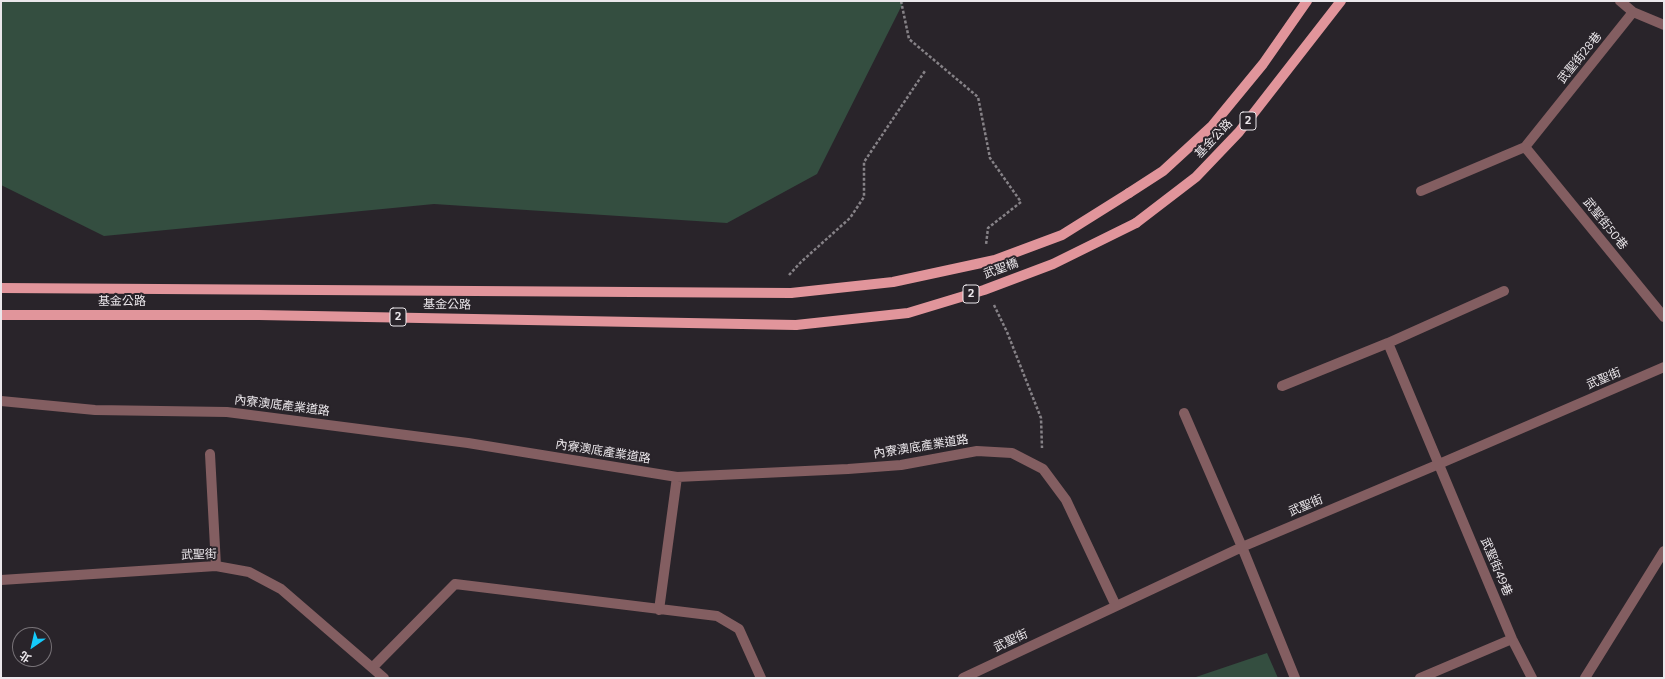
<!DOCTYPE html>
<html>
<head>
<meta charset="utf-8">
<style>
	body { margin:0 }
	#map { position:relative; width:1665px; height:679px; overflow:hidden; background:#29242a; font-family:Bitter,"Noto Sans TC",serif }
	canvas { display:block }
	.frame { position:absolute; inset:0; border:2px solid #ebe7eb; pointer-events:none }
	.north { position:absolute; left:12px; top:627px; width:40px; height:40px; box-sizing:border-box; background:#29242a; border:1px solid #777277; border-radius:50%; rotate:214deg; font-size:11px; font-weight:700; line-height:16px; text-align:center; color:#ebe7eb }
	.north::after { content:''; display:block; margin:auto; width:14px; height:18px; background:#15cafb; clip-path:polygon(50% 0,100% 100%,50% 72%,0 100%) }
</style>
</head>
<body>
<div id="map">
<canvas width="1665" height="679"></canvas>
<div class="frame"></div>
<div class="north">北</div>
</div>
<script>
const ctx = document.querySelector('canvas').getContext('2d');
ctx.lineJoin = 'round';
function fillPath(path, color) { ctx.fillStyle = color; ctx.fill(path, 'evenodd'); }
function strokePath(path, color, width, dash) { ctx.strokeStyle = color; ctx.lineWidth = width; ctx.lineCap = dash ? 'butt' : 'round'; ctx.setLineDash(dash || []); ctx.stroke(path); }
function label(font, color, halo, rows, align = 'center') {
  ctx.font = font + ' Bitter,"Noto Sans TC",serif'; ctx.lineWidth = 4; ctx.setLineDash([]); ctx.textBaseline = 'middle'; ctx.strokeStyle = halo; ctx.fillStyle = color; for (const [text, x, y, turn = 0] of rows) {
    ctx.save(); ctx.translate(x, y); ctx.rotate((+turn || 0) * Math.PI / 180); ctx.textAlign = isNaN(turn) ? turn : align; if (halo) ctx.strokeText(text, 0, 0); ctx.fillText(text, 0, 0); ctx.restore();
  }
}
fillPath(new Path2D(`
	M1 1H904L817 174 727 223 434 204 104 236 1 185Z
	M1267 653 1278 678H1193Z`), '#344e40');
strokePath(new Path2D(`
	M901 1 909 39 978 97 990 158 1021 202 988 228 986 245
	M789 275 801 262 850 218 864 197V162L925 71
	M994 305 1007 332 1041 418 1042 448`), '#868287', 2.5, [3, 2]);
strokePath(new Path2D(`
	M1620 1 1633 12
	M1525 147 1664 317
	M1421 191 1525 147 1633 12 1664 25
	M1388 343 1504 291
	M1282 386 1388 343 1512 639 1532 678
	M1 401 95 410 227 412 468 443 677 477 848 469 901 465 977 451 1012 453 1043 469 1066 500 1116 606
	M1184 413 1242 547 1295 678
	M210 454 216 566
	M1 580 216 566 249 572 281 589 384 678
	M659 610 677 477
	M373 667 455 584 717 616 739 629 761 678
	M963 678 1242 547 1439 464 1664 367
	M1420 678 1512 639
	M1585 678 1664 551`), '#835e61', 10);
strokePath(new Path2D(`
	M1129 193 1163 171 1212 126 1263 64 1307 1
	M1136 223 1196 177 1239 132 1341 1
	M1 288 791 293
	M1 315H259L796 325`), '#e1959b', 10);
strokePath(new Path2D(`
	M791 293 893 282 995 260 1062 235 1129 193
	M796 325 908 313 984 290 1053 264 1136 223`), '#e1959b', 10);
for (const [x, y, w] of [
	[1248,121,16],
	[971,294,16],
	[398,317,16]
]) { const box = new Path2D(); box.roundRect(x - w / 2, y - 9, w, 18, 3); ctx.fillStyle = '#29242a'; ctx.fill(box); strokePath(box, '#ebe7eb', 1); }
label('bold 11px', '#ebe7eb', null, [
	["2",1248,121],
	["2",971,294],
	["2",398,317]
]);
label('12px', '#ebe7eb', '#29242a', [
	["武聖街28巷",1580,58,-51],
	["基金公路",1214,139,-47],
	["武聖街50巷",1605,224,51],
	["武聖橋",1001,269,-20],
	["基金公路",122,302],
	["基金公路",447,305,1],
	["武聖街",1604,379,-23],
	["內寮澳底產業道路",282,406,7],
	["內寮澳底產業道路",921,447,-9],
	["內寮澳底產業道路",603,452,9],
	["武聖街",1306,506,-23],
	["武聖街",199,555,-2],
	["武聖街49巷",1496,567,67],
	["武聖街",1011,641,-25]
]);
</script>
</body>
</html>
